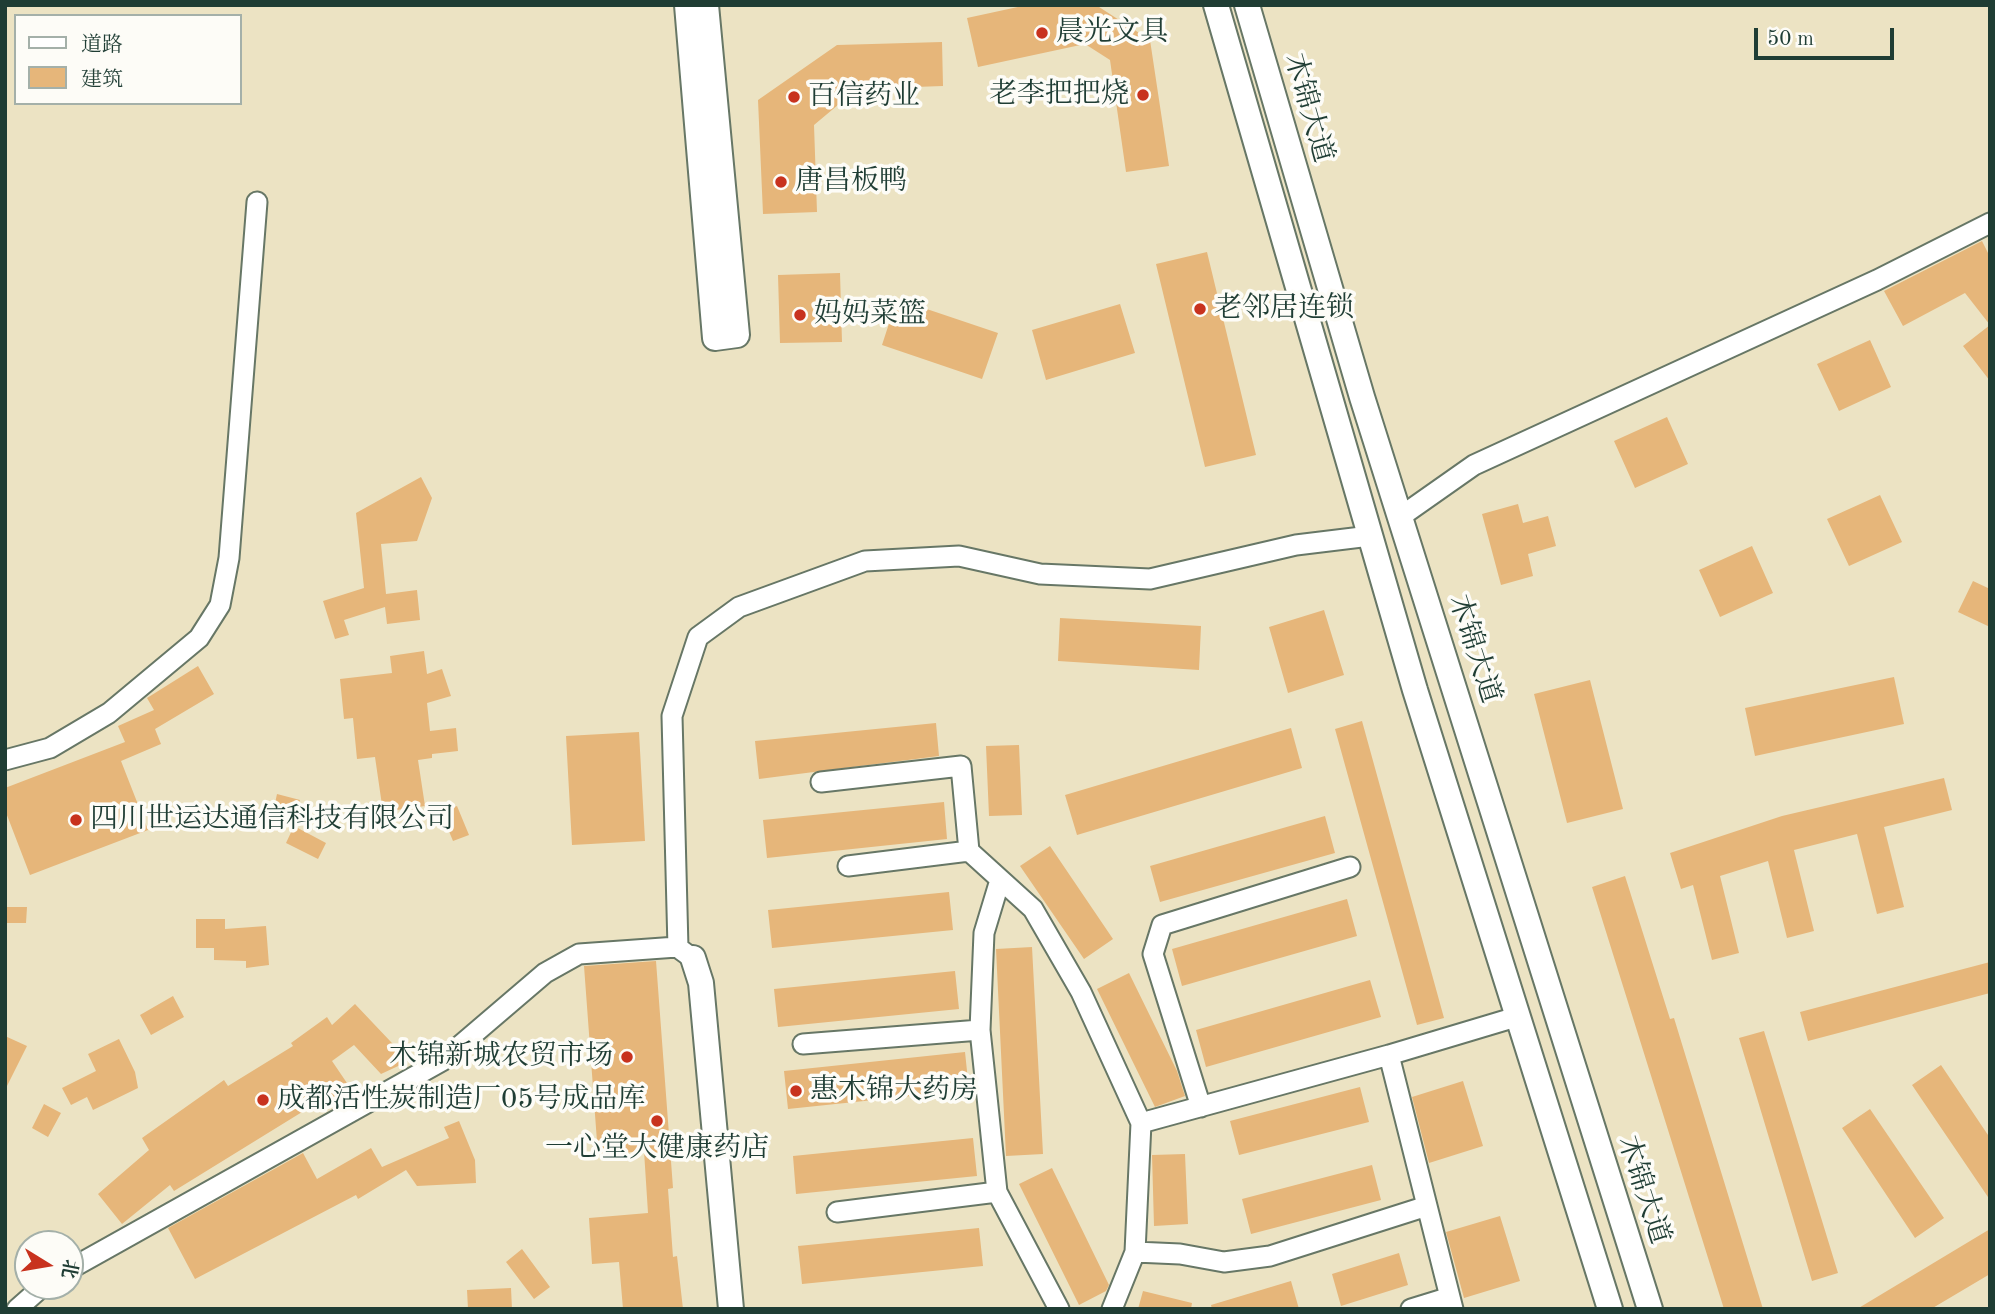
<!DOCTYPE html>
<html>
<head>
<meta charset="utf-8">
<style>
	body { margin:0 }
	#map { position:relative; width:1995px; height:1314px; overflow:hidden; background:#ece3c3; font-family:"Old Standard TT","Noto Serif SC",serif }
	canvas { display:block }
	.frame { position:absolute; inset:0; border:7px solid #1f3d34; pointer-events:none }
	.legend { position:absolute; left:14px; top:14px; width:228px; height:91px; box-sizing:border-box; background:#fdfcf7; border:2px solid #a4b0a9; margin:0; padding:9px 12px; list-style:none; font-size:21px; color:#1f3d34 }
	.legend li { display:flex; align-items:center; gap:14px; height:35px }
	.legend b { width:35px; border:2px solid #a4b0a9 }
	.north { position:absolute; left:14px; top:1230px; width:70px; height:70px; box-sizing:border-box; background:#fdfcf7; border:2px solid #a4b0a9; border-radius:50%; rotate:101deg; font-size:19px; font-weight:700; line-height:28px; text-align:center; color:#1f3d34 }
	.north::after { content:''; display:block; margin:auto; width:24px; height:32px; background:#c8321e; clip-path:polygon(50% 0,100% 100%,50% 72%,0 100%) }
	.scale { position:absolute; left:1754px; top:28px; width:140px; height:32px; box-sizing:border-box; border:4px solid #1f3d34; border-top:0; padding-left:9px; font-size:21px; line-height:24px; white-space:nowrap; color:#1f3d34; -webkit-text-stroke:5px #fdfcf7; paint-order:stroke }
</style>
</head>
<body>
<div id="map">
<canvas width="1995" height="1314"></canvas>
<div class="frame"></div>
<ul class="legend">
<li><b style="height:9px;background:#fff"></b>道路</li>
<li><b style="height:19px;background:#e6b67a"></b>建筑</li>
</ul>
<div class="north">北</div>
<div class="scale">50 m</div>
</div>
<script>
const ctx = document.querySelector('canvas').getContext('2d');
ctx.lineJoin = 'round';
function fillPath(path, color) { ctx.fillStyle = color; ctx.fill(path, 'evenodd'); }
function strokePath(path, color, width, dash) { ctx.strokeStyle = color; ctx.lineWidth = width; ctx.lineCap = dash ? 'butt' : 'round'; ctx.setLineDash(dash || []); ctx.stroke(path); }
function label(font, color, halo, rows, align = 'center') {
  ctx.font = font + ' "Old Standard TT","Noto Serif SC",serif'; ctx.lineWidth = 7; ctx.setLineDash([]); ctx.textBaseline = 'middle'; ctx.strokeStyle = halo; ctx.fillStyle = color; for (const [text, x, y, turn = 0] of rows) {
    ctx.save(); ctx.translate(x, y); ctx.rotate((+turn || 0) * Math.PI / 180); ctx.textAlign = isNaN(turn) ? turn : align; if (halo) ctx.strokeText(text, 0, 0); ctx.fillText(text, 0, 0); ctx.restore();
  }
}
fillPath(new Path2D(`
	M1027 5H1096L1150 40 1169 166 1126 172 1110 60 1085 44 978 67 967 18Z
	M942 42 943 86 857 89 814 125 817 212 763 214 758 100 837 45Z
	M1982 241 1990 257V381L1963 346 1990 325 1965 293 1903 326 1884 291Z
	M1207 252 1256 455 1205 467 1156 264Z
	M840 273 842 342 780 343 778 275Z
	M897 299 998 333 982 379 882 345Z
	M1120 304 1135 353 1046 380 1032 330Z
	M1870 340 1891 387 1839 411 1817 364Z
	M1667 417 1688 464 1635 488 1614 441Z
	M421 477 432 498 417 541 381 544 386 594 417 590 420 620 387 624 385 607 344 620 349 635 335 639 323 601 364 588 356 513Z
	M1880 495 1902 542 1849 566 1827 519Z
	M1518 504 1523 523 1548 516 1556 546 1528 554 1533 576 1501 585 1482 514Z
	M1752 546 1773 593 1720 617 1699 570Z
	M1973 581 1990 589V627L1958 612Z
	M1324 610 1344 675 1288 693 1269 627Z
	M1060 618 1201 626 1199 670 1058 661Z
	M424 651 427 674 442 669 451 696 427 703 430 731 456 728 458 751 432 754V758L418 760 425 806 383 812 375 757 357 759 353 718 344 719 340 679 392 673 390 656Z
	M198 666 214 694 155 729 161 744 121 761 148 830 30 875 5 810V788L125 742 118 726 154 710 147 698Z
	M1894 677 1904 724 1755 756 1745 708Z
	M1590 680 1623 809 1567 823 1534 694Z
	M1362 721 1444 1018 1417 1025 1335 729Z
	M936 723 939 756 759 779 755 741Z
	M1291 728 1302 768 1077 835 1065 795Z
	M639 732 645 841 572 845 566 736Z
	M1019 745 1022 815 989 816 986 746Z
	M1944 778 1952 810 1884 827 1904 907 1877 914 1857 834 1794 850 1814 931 1787 938 1768 861 1720 876 1739 953 1712 960 1693 885 1681 889 1670 853 1782 816Z
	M277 794 300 800 294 822 272 817Z
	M944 802 947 839 767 858 763 820Z
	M457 806 469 835 453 841 441 812Z
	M1325 816 1335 853 1160 902 1150 866Z
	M294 826 326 843 318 859 286 843Z
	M1050 846 1113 939 1084 959 1020 866Z
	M1625 876 1670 1019 1674 1018 1763 1309H1724L1592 887Z
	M949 892 953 930 772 948 768 910Z
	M1347 899 1357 936 1182 986 1172 949Z
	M5 907H27L26 923H5Z
	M196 919H225V929L266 926 269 965 246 968V961L214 960V948H196Z
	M1032 947 1043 1154 1006 1156 996 949Z
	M656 961 673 1188 668 1189 673 1257 677 1256 683 1309H623L619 1262 592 1264 589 1218 648 1213 644 1151 598 1155 584 966Z
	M1990 962V993L1808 1041 1800 1012Z
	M955 971 959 1009 778 1027 774 989Z
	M1129 973 1177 1071 1185 1096 1155 1107 1097 989Z
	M1370 980 1381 1017 1206 1067 1196 1030Z
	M173 996 184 1017 151 1035 140 1015Z
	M355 1004 409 1061 381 1074 354 1045 332 1061 349 1086 330 1100 328 1096 174 1191 170 1185 122 1224 98 1194 149 1150 142 1138 224 1080 228 1086 293 1046 291 1043 327 1017 332 1025Z
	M1764 1031 1838 1273 1812 1281 1739 1038Z
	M5 1036 27 1046 5 1090Z
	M119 1039 135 1072 138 1088 93 1110 87 1097 71 1105 62 1088 96 1071 88 1054Z
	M965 1052 969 1090 788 1109 784 1071Z
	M1941 1065 1990 1138V1200L1912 1085Z
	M1463 1081 1483 1146 1429 1163 1412 1097Z
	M1360 1087 1369 1122 1239 1155 1230 1121Z
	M44 1104 61 1113 48 1137 32 1128Z
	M1870 1109 1944 1218 1915 1238 1842 1128Z
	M459 1121 475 1160 476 1183 417 1186 406 1170 358 1199 356 1195 195 1279 168 1228 303 1153 317 1179 371 1148 382 1167 449 1138 444 1127Z
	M973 1138 977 1176 796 1194 793 1156Z
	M1185 1154 1188 1224 1154 1226 1152 1155Z
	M1372 1165 1381 1200 1251 1234 1242 1199Z
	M1052 1168 1109 1285 1106 1291 1079 1305 1019 1184Z
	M1500 1216 1520 1281 1464 1298 1446 1232Z
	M979 1228 983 1266 802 1284 798 1246Z
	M1990 1229V1274L1931 1309H1857Z
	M522 1249 550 1287 534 1299 506 1262Z
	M1399 1253 1408 1285 1341 1306 1332 1274Z
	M1291 1281 1299 1309H1212L1211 1305Z
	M511 1288 512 1309H468L467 1290Z
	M1143 1291 1192 1303 1191 1309H1138Z`), '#e6b67a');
const minor = new Path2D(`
	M1400 517 1474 465 1877 280 1990 223
	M5 760 50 748 109 713 199 638 220 605 229 558 257 202
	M821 782 961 766 969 851 1033 909 1081 992 1141 1123 1135 1252 1112 1309
	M848 866 969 851
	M1000 880 984 933 980 1030 997 1192 1059 1309
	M678 948 672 716 698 637 739 607 865 561 959 556 1040 574 1150 579 1296 545 1370 536
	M803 1044 980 1030
	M1389 1055 1516 1017
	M1201 1107 1153 954 1162 925 1350 867
	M1141 1123 1389 1055 1453 1309
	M837 1212 997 1192
	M1135 1252 1180 1254 1224 1262 1270 1256 1427 1206
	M70 1269 442 1061 545 973 579 954 677 947 688 955
	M17 1309 43 1286
	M1411 1309 1450 1297`);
const tertiary = new Path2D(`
	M687 5 715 338 737 335 706 5
	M1216 5 1415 690 1610 1309
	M1247 5 1362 397 1650 1309
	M693 958 701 983 731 1309`);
strokePath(minor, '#677766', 23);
strokePath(tertiary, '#677766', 28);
strokePath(minor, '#fff', 19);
strokePath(tertiary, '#fff', 24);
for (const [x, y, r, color] of [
	[1042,33,7,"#c8321e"],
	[1143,95,7,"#c8321e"],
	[794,97,7,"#c8321e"],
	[781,182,7,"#c8321e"],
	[1200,309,7,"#c8321e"],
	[800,315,7,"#c8321e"],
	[76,820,7,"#c8321e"],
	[627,1057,7,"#c8321e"],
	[796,1091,7,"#c8321e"],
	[263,1100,7,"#c8321e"],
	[657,1121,7,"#c8321e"]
]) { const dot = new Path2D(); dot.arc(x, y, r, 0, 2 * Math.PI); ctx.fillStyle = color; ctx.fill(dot); strokePath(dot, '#fdfcf7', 2.5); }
label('28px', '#1f3d34', '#fdfcf7', [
	["晨光文具",1056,33],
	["老李把把烧",1129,95,"right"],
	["百信药业",808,97],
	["唐昌板鸭",795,182],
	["老邻居连锁",1214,309],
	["妈妈菜篮",814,315],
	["四川世运达通信科技有限公司",90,820],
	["木锦新城农贸市场",613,1057,"right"],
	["惠木锦大药房",810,1091],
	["成都活性炭制造厂05号成品库",277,1100],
	["一心堂大健康药店",657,1149,"center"]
], 'left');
label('28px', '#1f3d34', '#fdfcf7', [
	["木锦大道",1308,108,74],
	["木锦大道",1474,649,72],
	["木锦大道",1643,1190,72]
]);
</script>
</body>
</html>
